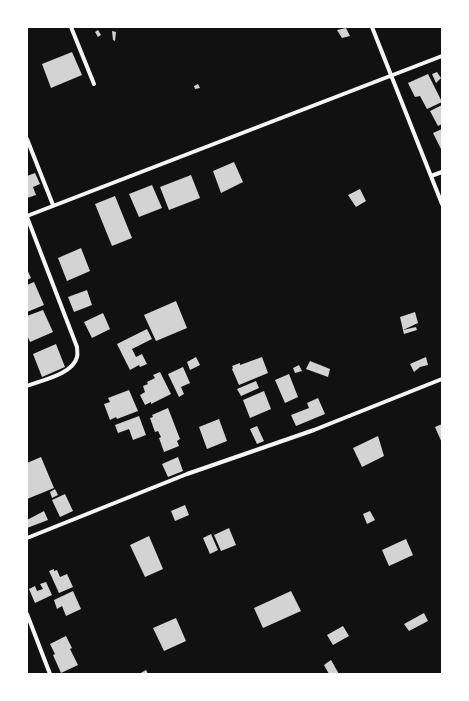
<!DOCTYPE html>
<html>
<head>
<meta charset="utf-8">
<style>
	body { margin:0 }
	#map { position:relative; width:469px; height:701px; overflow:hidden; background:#111; font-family:"Open Sans",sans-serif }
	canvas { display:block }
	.frame { position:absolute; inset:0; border:28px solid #fff; pointer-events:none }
</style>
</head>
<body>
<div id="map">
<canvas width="469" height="701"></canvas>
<div class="frame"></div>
</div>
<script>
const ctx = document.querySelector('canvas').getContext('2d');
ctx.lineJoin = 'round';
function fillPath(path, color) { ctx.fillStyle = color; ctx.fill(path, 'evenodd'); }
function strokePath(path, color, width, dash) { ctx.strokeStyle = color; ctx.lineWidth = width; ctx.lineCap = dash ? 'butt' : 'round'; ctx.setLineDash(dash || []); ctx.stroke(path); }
fillPath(new Path2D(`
	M346 28 350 36 342 38 337 30Z
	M98 30 101 35 98 37 95 32Z
	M112 31 116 32 115 41 113 40Z
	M72 52 82 75 51 88 42 64Z
	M437 72 441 78 436 83 432 74Z
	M428 74 442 102 427 109 420 96 415 97 408 83Z
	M198 84 200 88 195 89 194 86Z
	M442 105V124L438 126 430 111Z
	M442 129V151L433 133Z
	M234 162 243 182 221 193 213 171Z
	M35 173 40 184 33 187 36 195 27 198V176Z
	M191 175 200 198 169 210 160 187Z
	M152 185 162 208 139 217 129 194Z
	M360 189 366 201 356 207 348 195Z
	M115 196 132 238 112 246 95 204Z
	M81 248 90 271 67 281 58 258Z
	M27 269 31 278 27 280Z
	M34 282 44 305 27 312V285Z
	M87 290 92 305 74 312 68 297Z
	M176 301 187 328 156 341 144 315Z
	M43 310 53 332 30 342 27 335V316Z
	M415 312 418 323 403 330 400 317Z
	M103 313 110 329 92 338 84 322Z
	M416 327 417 330 404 334 403 330Z
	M147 329 152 339 132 349 136 357 142 354 147 364 140 367 139 365 130 370 117 344Z
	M56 344 65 367 42 377 33 354Z
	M196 357 200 365 190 370 187 362Z
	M262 357 268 373 239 385 232 369 233 368 232 366 240 363V365Z
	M426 357 428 365 420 367 414 372 410 364Z
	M310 361 330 369 328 377 306 369Z
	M299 365 302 371 295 373 293 368Z
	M183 367 190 383 181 387 184 394 179 397 168 374Z
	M160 372 171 394 151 404V402L145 405 140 395 145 392 143 386 148 384 147 382 155 378 153 375Z
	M289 374 298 397 285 403 275 380Z
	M256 381 259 388 241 396 237 389Z
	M129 390 138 411 117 419 116 417 110 420 104 404 110 402 108 398Z
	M264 391 271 409 250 418 243 400Z
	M318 398 325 414 296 426 291 415 309 408 307 403Z
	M168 408 180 439 177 441 179 446 164 452 159 438 161 437 158 431 155 432 150 418 153 417 152 415Z
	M139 416 146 435 133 440 129 429 118 433 115 425Z
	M219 419 227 441 207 449 199 427Z
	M442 424V443L435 427Z
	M257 426 264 441 257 444 250 429Z
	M378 436 384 456 362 467 353 448Z
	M41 457 54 488 27 499V463Z
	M178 457 183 471 168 477 162 464Z
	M55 489 58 495 52 498 50 492Z
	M65 494 73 511 60 517 52 500Z
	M185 505 189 515 175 521 171 511Z
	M44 511 48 520 27 528V520Z
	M370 511 375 520 367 524 363 514Z
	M229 528 236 545 221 551 214 535Z
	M211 534 218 550 210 554 203 538Z
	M149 536 163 569 145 577 130 545Z
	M406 539 413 555 389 566 382 550Z
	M54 569V571L57 570 60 577 67 574 73 587 59 593 49 571Z
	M46 582 52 595 35 603 29 589 35 586 37 591 43 589 40 584Z
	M73 591 81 609 66 616 62 606 57 609 54 600Z
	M291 591 301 611 263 628 254 608Z
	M424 613 428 621 409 631 404 624Z
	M176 618 186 641 164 651 153 628Z
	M343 626 349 636 333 645 327 635Z
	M66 636 72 648 70 649 78 665 61 673 53 655 55 654 50 644Z
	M331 660 339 674H329L324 665Z
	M146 670 148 674H139Z`), '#d3d3d3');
strokePath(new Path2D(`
	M71 27 94 84
	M372 27 442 204
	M27 139 53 205
	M431 176 442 172
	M27 216 442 56
	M27 217 77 347C77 350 78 354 77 357 73 374 42 380 27 386
	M27 538 187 474 314 430 442 379
	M27 614 50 674`), '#f5f5f5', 4);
</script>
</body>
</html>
